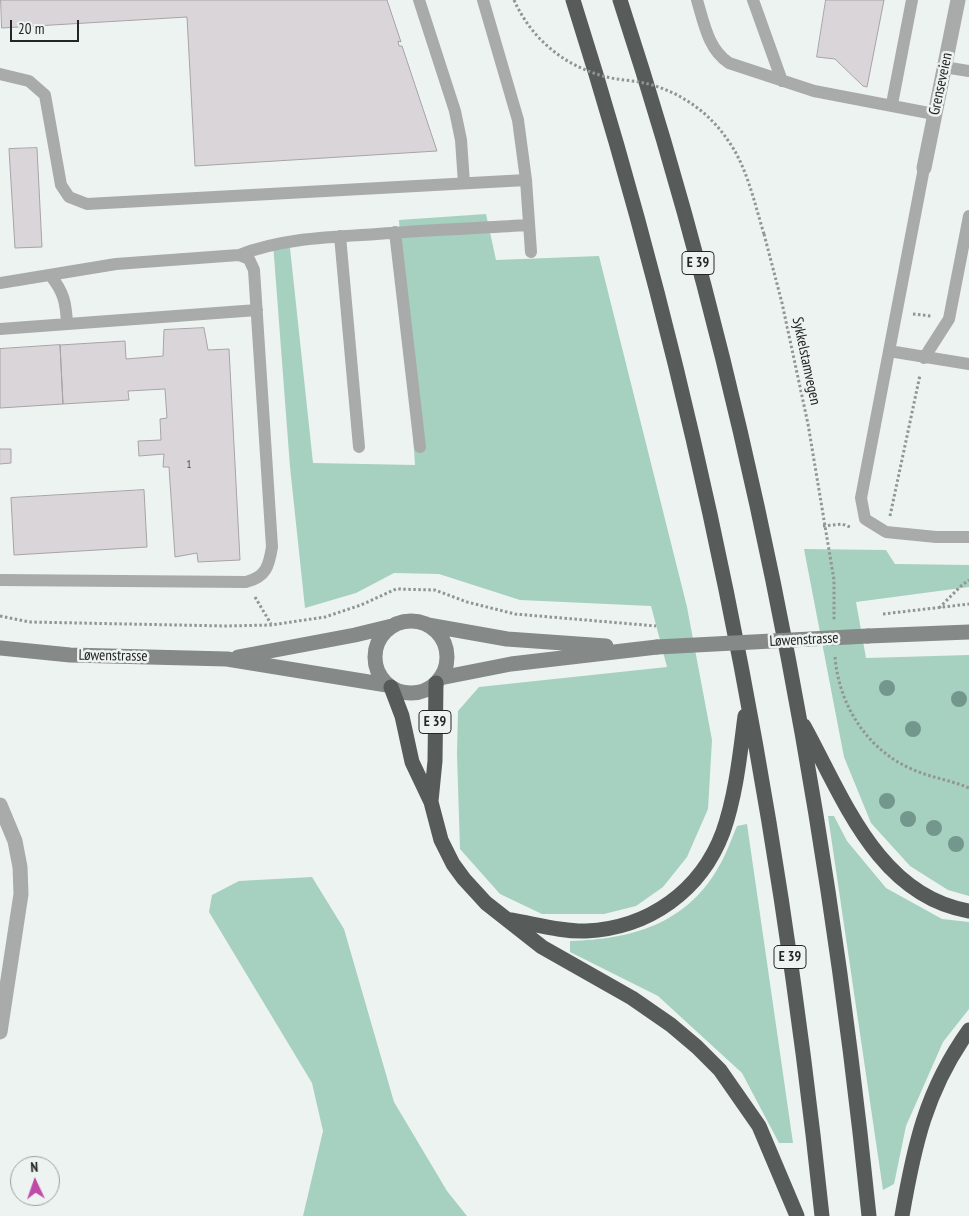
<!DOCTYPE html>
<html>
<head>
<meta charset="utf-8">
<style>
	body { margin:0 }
	#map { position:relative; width:969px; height:1216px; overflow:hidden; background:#edf3f1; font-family:"PT Sans Narrow",sans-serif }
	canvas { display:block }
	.north { position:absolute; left:10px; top:1156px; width:50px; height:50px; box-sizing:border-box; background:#edf3f1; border:1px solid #9da19f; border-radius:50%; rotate:357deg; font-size:14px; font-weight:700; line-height:20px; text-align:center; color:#242625 }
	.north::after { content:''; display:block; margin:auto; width:18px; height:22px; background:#be4ca7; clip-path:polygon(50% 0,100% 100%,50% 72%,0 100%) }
	.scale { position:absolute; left:10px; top:20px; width:69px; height:22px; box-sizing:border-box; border:2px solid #242625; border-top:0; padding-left:6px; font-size:15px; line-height:18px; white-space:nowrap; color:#242625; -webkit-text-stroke:4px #edf3f1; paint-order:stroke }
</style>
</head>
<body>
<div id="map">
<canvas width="969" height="1216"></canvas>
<div class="north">N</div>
<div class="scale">20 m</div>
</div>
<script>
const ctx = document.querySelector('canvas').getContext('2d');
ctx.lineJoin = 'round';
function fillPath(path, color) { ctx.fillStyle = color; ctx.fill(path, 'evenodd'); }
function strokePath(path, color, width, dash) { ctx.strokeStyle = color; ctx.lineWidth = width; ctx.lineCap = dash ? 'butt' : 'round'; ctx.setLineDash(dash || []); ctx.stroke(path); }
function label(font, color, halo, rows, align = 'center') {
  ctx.font = font + ' "PT Sans Narrow",sans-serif'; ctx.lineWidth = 5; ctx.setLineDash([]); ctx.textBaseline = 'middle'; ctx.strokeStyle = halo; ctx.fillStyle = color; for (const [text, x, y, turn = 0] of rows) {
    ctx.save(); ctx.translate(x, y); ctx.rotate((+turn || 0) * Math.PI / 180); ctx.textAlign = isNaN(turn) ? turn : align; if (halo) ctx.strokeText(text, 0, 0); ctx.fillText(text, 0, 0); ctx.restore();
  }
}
fillPath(new Path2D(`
	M486 214 496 260 599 256 687 607 712 740 708 809 687 857 663 887 636 906 604 914H542L500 894 460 849 457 754 458 711 479 687 667 667 651 606 520 600 439 574 394 573 356 593 305 608 290 467 273 243 290 248 313 463 415 465 399 220Z
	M804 549 886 550 895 564 969 565V587L856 602 866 658 969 655V896L948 890 910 866 871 823 844 757Z
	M828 816H834L847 841 886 888 942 919 969 922V1009L943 1042 906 1126 894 1184 883 1190Z
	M747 824 793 1143H779L742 1073 658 996 570 952V941C631 939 685 925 718 868 726 855 731 840 737 826Z
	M312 877 344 929 394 1102 447 1191 467 1216H303L323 1131 312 1083 209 912 212 895 239 881Z`), '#a6d0bf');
const building = new Path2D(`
	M1 0H387L401 42 398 41 399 46H402L437 151 195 166 187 17 2 28Z
	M826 0H884L867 87 863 86 835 59 817 57Z
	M37 148 42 247 15 248 9 149Z
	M204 328 208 350 229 349 240 560 198 562 197 553 175 557 169 467H163L164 454 139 456 138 441 161 440 160 419 167 418 165 389 128 391 129 400 63 404 60 345 125 341 126 359 163 356 164 330Z
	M60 345 63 404 0 408V349Z
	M0 449H11V463L0 464Z
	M144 490 147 547 14 555 11 498Z`);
fillPath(building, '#dad5d8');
strokePath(building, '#a7a3a6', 1);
strokePath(new Path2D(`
	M764 234 782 303 808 424 834 580V621
	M913 314 931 316
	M890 516 920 375
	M823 526 842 524 850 527
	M255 597 271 624
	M939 608 962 585 969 580
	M883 614 969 604
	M0 616 29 622 226 626 271 625 325 617 361 605 396 589 435 590 467 602 515 614 656 626
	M835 657C839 706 868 751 914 770 932 778 951 780 969 788`), '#919593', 3, [2.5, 2.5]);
strokePath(new Path2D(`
	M419 0 455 111 461 140 464 183
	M483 0 518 120 526 180 531 252
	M697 0C704 23 708 49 729 63L814 91 934 114
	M753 0 782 81
	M944 67 969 71
	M0 74 29 81 45 95 61 185 69 197 87 204 526 180
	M892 104 912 0
	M924 168 861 498 865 519 886 532 936 537H969
	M395 232 420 447
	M340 236 359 447
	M239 255C283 238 330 237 377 234 428 230 478 228 529 225
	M50 275C64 292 66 303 67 324
	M0 283 116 264 239 255 249 259 254 270 272 547C269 566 266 577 246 582L0 580
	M0 329 257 310
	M889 351 969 364
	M924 358 949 319 969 216`), '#a9abaa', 12);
strokePath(new Path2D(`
	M924 168 958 0
	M0 805 15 841 20 867 21 894 0 1032`), '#a9abaa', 15);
strokePath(new Path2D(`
	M375 657a36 36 0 1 1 72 0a36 36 0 1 1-72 0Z
	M428 625 507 639 606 646
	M868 636 969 632
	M0 648 70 655 227 659 387 685
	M238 657 355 635 392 626
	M440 678 511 664 657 647`), '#858987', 15);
strokePath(new Path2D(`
	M573 0C698 394 779 805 822 1216
	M620 0C749 394 827 804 869 1216
	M391 687 402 716 412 762 431 802 441 840 453 864 464 879 486 903 542 947 632 998 671 1025 697 1047 720 1070 759 1126 797 1216
	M804 726C843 797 878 896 969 911
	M431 801 435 761 436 683
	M511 920C535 924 562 932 586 931 649 928 701 891 723 832 736 795 740 754 745 716
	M902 1216C914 1146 926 1090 969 1030`), '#575c5a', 15);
strokePath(new Path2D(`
	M514 0C531 38 563 65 603 76 616 80 631 80 644 83 677 90 708 111 727 139 747 166 754 202 764 234`), '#919593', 3, [2.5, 2.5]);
strokePath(new Path2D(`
	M657 647 868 636`), '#858987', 15);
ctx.fillStyle = '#73978c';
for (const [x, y] of [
	[887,688],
	[959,699],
	[913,729],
	[887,801],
	[908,819],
	[934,828],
	[956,844]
]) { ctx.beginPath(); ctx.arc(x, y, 8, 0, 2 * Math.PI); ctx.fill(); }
label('12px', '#525252', null, [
	["1",189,465]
]);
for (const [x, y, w] of [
	[698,263,32],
	[435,722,32],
	[790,957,32]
]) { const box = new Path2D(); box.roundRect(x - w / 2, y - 11.5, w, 23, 4); ctx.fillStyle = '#edf3f1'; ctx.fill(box); strokePath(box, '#242625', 1); }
label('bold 14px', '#242625', null, [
	["E 39",698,263],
	["E 39",435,722],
	["E 39",790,957]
]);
label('15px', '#242625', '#edf3f1', [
	["Grenseveien",941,84,-78],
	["Sykkelstamvegen",806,361,78],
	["Løwenstrasse",804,640,-3],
	["Løwenstrasse",113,656,1]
]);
</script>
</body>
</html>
